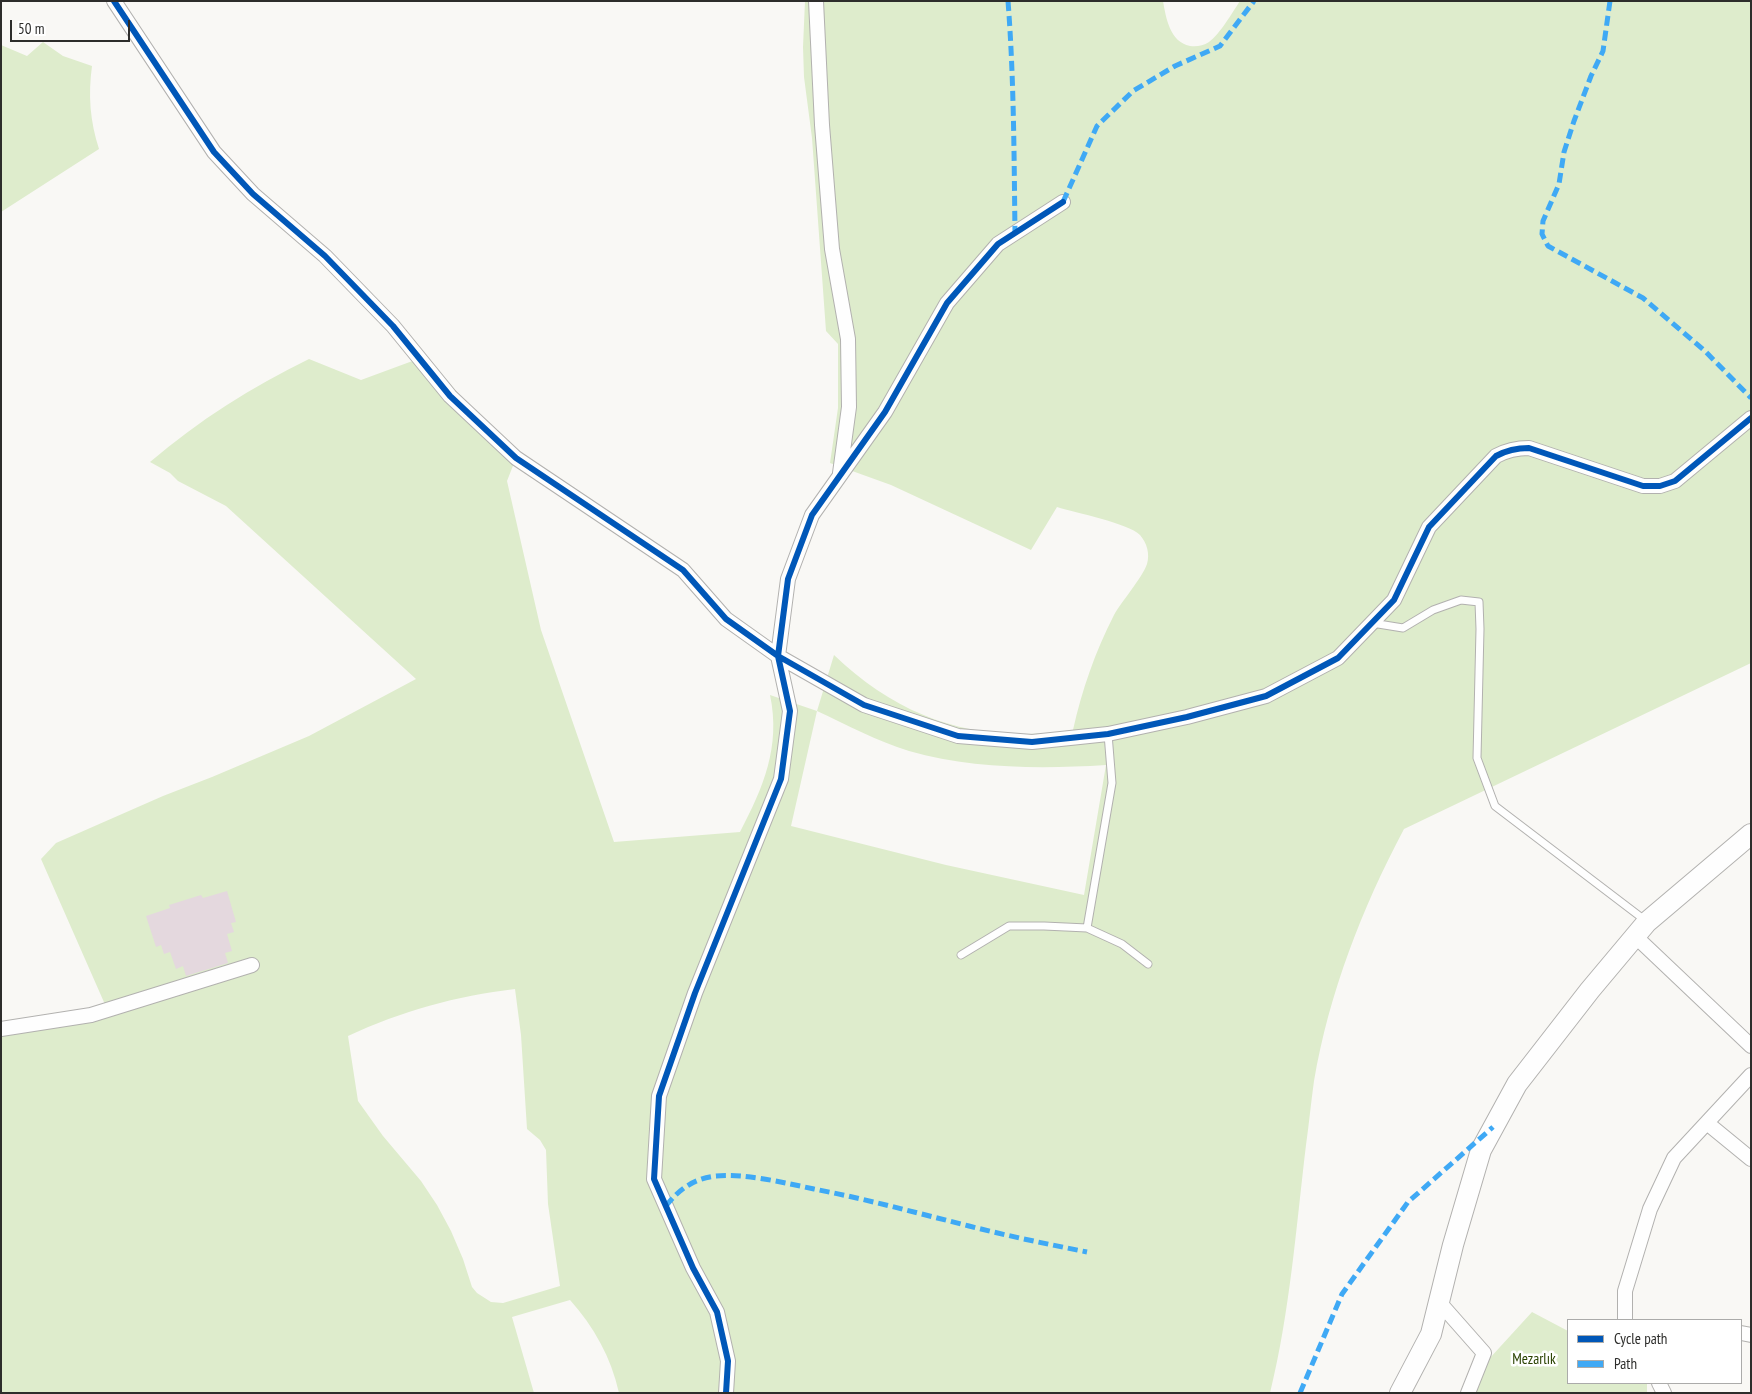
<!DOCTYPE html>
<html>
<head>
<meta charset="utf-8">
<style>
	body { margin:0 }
	#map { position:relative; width:1752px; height:1394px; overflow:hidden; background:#f9f8f5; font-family:"PT Sans Narrow",sans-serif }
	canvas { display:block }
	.frame { position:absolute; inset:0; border:2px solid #2d2d2b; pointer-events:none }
	.legend { position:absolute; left:1567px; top:1319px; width:175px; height:65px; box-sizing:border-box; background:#fff; border:1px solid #ababaa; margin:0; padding:6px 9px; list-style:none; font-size:15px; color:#2d2d2b }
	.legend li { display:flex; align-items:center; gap:10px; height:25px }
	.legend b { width:25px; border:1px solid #ababaa }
	.scale { position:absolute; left:10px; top:20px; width:120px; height:22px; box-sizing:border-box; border:2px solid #2d2d2b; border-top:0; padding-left:6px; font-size:15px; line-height:18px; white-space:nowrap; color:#2d2d2b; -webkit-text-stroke:4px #fff; paint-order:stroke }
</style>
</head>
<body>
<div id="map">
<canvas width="1752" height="1394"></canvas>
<div class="frame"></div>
<ul class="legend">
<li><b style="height:6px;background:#0057b8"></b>Cycle path</li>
<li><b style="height:6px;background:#3fa9f5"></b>Path</li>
</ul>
<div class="scale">50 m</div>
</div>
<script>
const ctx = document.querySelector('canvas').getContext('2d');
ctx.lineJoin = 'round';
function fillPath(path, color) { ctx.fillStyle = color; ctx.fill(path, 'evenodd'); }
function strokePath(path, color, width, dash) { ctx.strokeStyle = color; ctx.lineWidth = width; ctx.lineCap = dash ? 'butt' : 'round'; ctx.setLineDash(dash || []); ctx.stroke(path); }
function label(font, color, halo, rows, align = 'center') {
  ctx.font = font + ' "PT Sans Narrow",sans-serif'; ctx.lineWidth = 5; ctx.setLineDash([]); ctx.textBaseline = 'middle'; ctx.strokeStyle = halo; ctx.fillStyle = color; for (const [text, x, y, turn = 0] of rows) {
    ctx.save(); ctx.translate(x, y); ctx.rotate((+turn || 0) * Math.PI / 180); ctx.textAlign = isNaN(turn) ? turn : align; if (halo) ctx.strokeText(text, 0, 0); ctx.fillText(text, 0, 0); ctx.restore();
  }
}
fillPath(new Path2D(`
	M805 1H1163C1166 18 1170 42 1190 46 1196 47 1203 46 1209 42 1220 34 1232 13 1240 1H1751V663L1404 829C1362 908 1329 993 1314 1081 1311 1102 1309 1124 1306 1145 1296 1228 1290 1312 1270 1393H619C611 1357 594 1327 570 1300L512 1317 534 1393H1V1024L107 1009 41 859 56 843 163 796 212 777 309 736 416 679 226 506 178 481 170 473 150 462C199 420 252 387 309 359L361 380 426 356 474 412 518 453 507 481 541 630 614 842 740 832C763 788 781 747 770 695L817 711 834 655C903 721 979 744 1073 730 1082 690 1095 652 1114 615 1122 601 1142 578 1147 564 1150 554 1147 543 1140 535 1128 523 1076 513 1057 507L1031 550 891 485 830 463 838 408V344L826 331 812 138 804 77 803 47ZM817 711C847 725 877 741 909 751 972 769 1041 769 1106 765L1084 895 946 865 791 826ZM515 989 521 1035 527 1129 540 1140 546 1150 548 1204 560 1286 503 1303 491 1302 477 1293 472 1287 463 1259 451 1231 437 1205 421 1181 383 1136 358 1101 348 1036C402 1011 456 996 515 989Z
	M43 42 63 56 92 66C88 95 90 121 99 149L1 212V45L27 56Z
	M1532 1312 1568 1331V1383H1647V1393H1476L1489 1359Z`), '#deeccc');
fillPath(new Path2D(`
	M227 891 236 922 231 923 234 932 227 934 232 951 225 953 228 963 186 976 183 966 176 969 170 952 164 954 161 945 156 947 146 916 170 908 169 905 201 895 203 898Z`), '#e4d8de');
const lane = new Path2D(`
	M1372 623 1403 628 1433 610 1461 600 1479 602 1480 629 1477 758 1495 806 1646 921
	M1087 928 1112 783 1108 734
	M961 955 1009 926H1044L1087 928 1122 944 1148 964`);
const street = new Path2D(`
	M114 1 214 152 253 194 325 256 393 326 450 396 516 458 683 570 726 619 778 656 864 705 958 736 1032 742 1108 734 1187 717 1266 696 1338 658 1394 600 1429 527 1496 456C1507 450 1516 448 1529 448L1643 486H1660L1675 481 1751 418
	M816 1 822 125 832 249 848 339 849 407 840 473
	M1635 936 1751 1046
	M1 1029 91 1015 252 965
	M1707 1123 1751 1159
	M1439 1302 1484 1353 1468 1393
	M1625 1320V1291L1650 1209 1674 1158 1751 1075
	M1741 1333 1751 1335
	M1659 1383 1664 1393
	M726 1393 728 1361 717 1312 693 1268 654 1179 659 1096 695 993 781 779 790 711 778 656 788 579 812 515 885 412 947 303 998 244 1063 202`);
const secondary = new Path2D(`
	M1400 1393 1431 1334 1453 1245 1481 1150 1517 1084 1590 990 1647 922 1751 834`);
strokePath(lane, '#b2b1af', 9);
strokePath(street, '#b2b1af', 16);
strokePath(secondary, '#b2b1af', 22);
strokePath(lane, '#fefefe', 7);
strokePath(street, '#fefefe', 14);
strokePath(secondary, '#fefefe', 20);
strokePath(new Path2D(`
	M1008 1C1014 79 1014 156 1015 233
	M1610 1 1603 51 1591 76 1574 121 1564 152 1559 184 1543 221 1542 234 1548 246 1643 298 1705 351 1751 398
	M1063 202 1097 126 1133 91 1175 66 1220 46 1254 1
	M666 1206C679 1189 695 1178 716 1176 743 1173 786 1183 814 1189 866 1199 917 1213 969 1226 1008 1236 1047 1244 1087 1252
	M1300 1393 1342 1294 1408 1202 1493 1127`), '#3fa9f5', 5, [10, 5]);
strokePath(new Path2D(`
	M114 1 214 152 253 194 325 256 393 326 450 396 516 458 683 570 726 619 778 656 864 705 958 736 1032 742 1108 734 1187 717 1266 696 1338 658 1394 600 1429 527 1496 456C1507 450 1516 448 1529 448L1643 486H1660L1675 481 1751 418
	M726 1393 728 1361 717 1312 693 1268 654 1179 659 1096 695 993 781 779 790 711 778 656 788 579 812 515 885 412 947 303 998 244 1063 202`), '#0057b8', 6);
label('15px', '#2a4200', '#fff', [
	["Mezarlık",1534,1360]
]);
</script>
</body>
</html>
